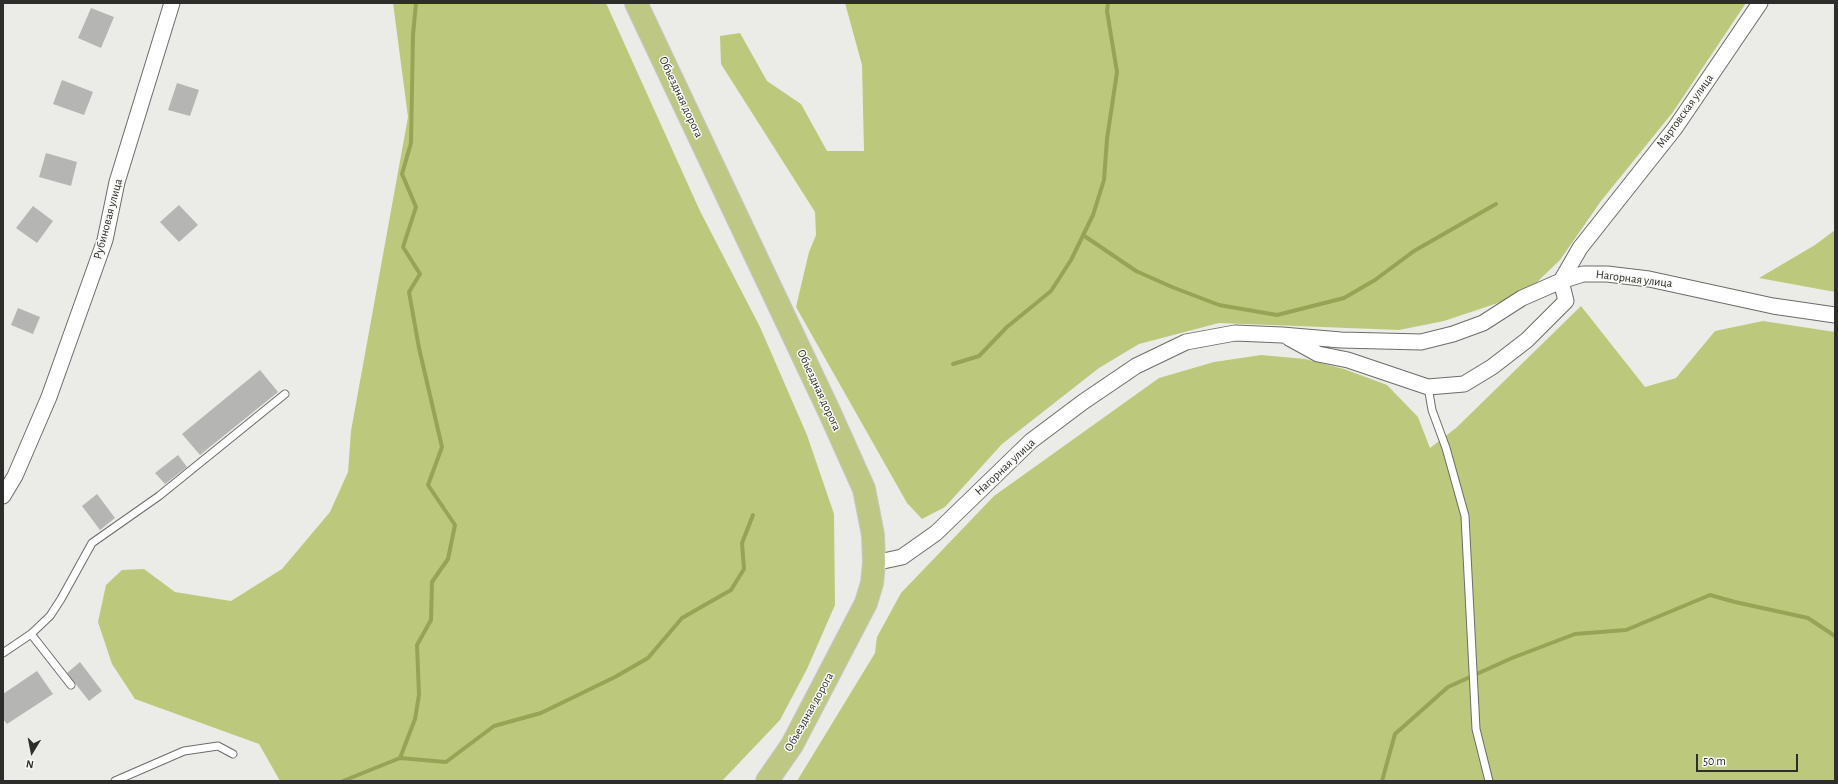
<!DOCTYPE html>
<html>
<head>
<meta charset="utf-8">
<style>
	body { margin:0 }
	#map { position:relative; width:1838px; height:784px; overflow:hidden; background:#ebece8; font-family:"Alegreya Sans",sans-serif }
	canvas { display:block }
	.frame { position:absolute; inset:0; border:4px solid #2d2d2c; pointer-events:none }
	.north { position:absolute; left:12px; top:732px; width:40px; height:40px; -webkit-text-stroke:3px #f9faf6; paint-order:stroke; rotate:190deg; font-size:11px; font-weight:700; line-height:16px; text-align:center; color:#2d2d2c }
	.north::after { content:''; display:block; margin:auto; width:14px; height:18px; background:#2d2d2c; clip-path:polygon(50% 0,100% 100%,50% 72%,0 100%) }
	.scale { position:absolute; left:1696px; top:754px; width:102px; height:18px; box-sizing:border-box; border:2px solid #2d2d2c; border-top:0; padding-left:5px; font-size:12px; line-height:14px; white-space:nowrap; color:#2d2d2c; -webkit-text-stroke:3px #f9faf6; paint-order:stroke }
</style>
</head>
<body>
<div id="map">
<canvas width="1838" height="784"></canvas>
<div class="frame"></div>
<div class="north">N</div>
<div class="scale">50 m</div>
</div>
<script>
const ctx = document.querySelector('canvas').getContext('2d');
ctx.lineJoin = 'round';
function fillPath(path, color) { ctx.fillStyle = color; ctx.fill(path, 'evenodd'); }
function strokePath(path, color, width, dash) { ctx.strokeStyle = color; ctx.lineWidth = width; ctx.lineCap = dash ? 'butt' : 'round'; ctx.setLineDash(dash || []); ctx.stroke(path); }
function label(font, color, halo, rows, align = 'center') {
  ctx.font = font + ' "Alegreya Sans",sans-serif'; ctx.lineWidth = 3; ctx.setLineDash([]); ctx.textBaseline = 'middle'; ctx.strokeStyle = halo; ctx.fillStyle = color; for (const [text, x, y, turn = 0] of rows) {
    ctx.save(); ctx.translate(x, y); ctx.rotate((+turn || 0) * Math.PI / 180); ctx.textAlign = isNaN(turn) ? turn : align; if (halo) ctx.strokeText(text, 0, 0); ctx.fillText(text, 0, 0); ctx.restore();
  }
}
fillPath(new Path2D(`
	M393 3H606L700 211 760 327 807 435 834 514 835 605 807 669 780 720 722 781H280L259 744 135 699 112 664 98 622 106 585 122 570 144 569 175 592 231 601 282 569 330 512 348 472 351 431 408 117Z
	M845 3H1746L1673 112 1601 201 1560 260 1536 283 1504 301 1444 321 1399 330 1219 323 1139 344 1099 368 1002 444 945 507 922 519 907 503 796 307 809 252 816 235 815 212 721 64 720 36 740 33 767 81 801 104 827 151H864L862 65Z
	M1835 230V292L1759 278 1815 245Z
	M1581 306 1645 387 1676 378 1715 331 1763 321 1835 332V781H797L875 653 877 637 901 593 994 496 1159 378 1214 362 1261 355 1305 359 1344 369 1387 385 1418 417 1430 448 1456 428Z`), '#bcc97c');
strokePath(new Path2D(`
	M1083 235 1136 271 1172 287 1219 305 1277 315 1344 298 1375 280 1414 251 1496 204
	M953 364 979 356 1007 327 1051 291 1071 260 1093 215 1104 180 1107 139 1117 72 1107 11 1108 3
	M400 758 415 719 419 695 417 645 431 620 432 582 448 559 455 525 428 485 442 447 419 348 409 292 420 274 403 247 416 207 402 174 411 143 413 35 416 3
	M343 781 400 758 446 762 494 726 541 713 615 677 648 658 682 618 731 590 744 569 742 543 753 515
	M1382 781 1395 734 1448 687 1512 658 1575 634 1626 630 1710 595 1735 602 1808 618 1835 636`), '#98a455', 4);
fillPath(new Path2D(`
	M91 8 114 17 101 48 78 38Z
	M62 80 93 92 84 115 53 104Z
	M177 83 199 90 190 116 168 110Z
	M46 153 77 162 71 186 39 177Z
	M179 205 198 225 179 242 160 222Z
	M33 206 53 221 37 243 16 228Z
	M18 308 40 317 33 334 11 325Z
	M260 370 278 392 200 455 182 434Z
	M178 455 187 467 165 484 155 473Z
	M97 494 115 518 100 530 82 506Z
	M80 662 102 691 89 701 67 673Z
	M37 671 53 694 7 724 3 719V694Z`), '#b5b6b3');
const service = new Path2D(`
	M1428 387 1432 410 1446 448 1465 516 1476 729 1489 781
	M31 634 71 685
	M3 653 31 634 50 616 61 599 92 543 159 496 285 394
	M115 781 184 751 218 746 233 754`);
const minor = new Path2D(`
	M1289 338 1318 354 1348 360 1428 387 1464 384 1492 367 1527 340 1566 301 1561 281 1583 274H1607L1649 279 1773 306 1835 315
	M3 496 15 476 49 397 105 240 117 182 172 3
	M874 563 902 557 936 533 1031 441 1083 402 1136 366 1186 342 1235 333 1282 335 1341 340 1421 342 1453 334 1483 323 1522 298 1561 281 1580 248 1675 128 1760 3`);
const primary = new Path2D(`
	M636 3 829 411 864 489 873 535 874 563 872 583 866 603 792 745 767 781`);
strokePath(service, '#6c6c69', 9);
strokePath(minor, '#6c6c69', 17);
strokePath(primary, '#c8c8c8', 24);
strokePath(service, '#fff', 7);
strokePath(minor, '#fff', 15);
strokePath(primary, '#bec784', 22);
label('12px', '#2d2d2c', '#f9faf6', [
	["Объездная дорога",681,97,65],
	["Мартовская улица",1685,111,-54],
	["Рубиновая улица",108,219,-75],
	["Нагорная улица",1634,279,7],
	["Объездная дорога",819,390,65],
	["Нагорная улица",1005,467,-43],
	["Объездная дорога",809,712,-61]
]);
</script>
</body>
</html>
